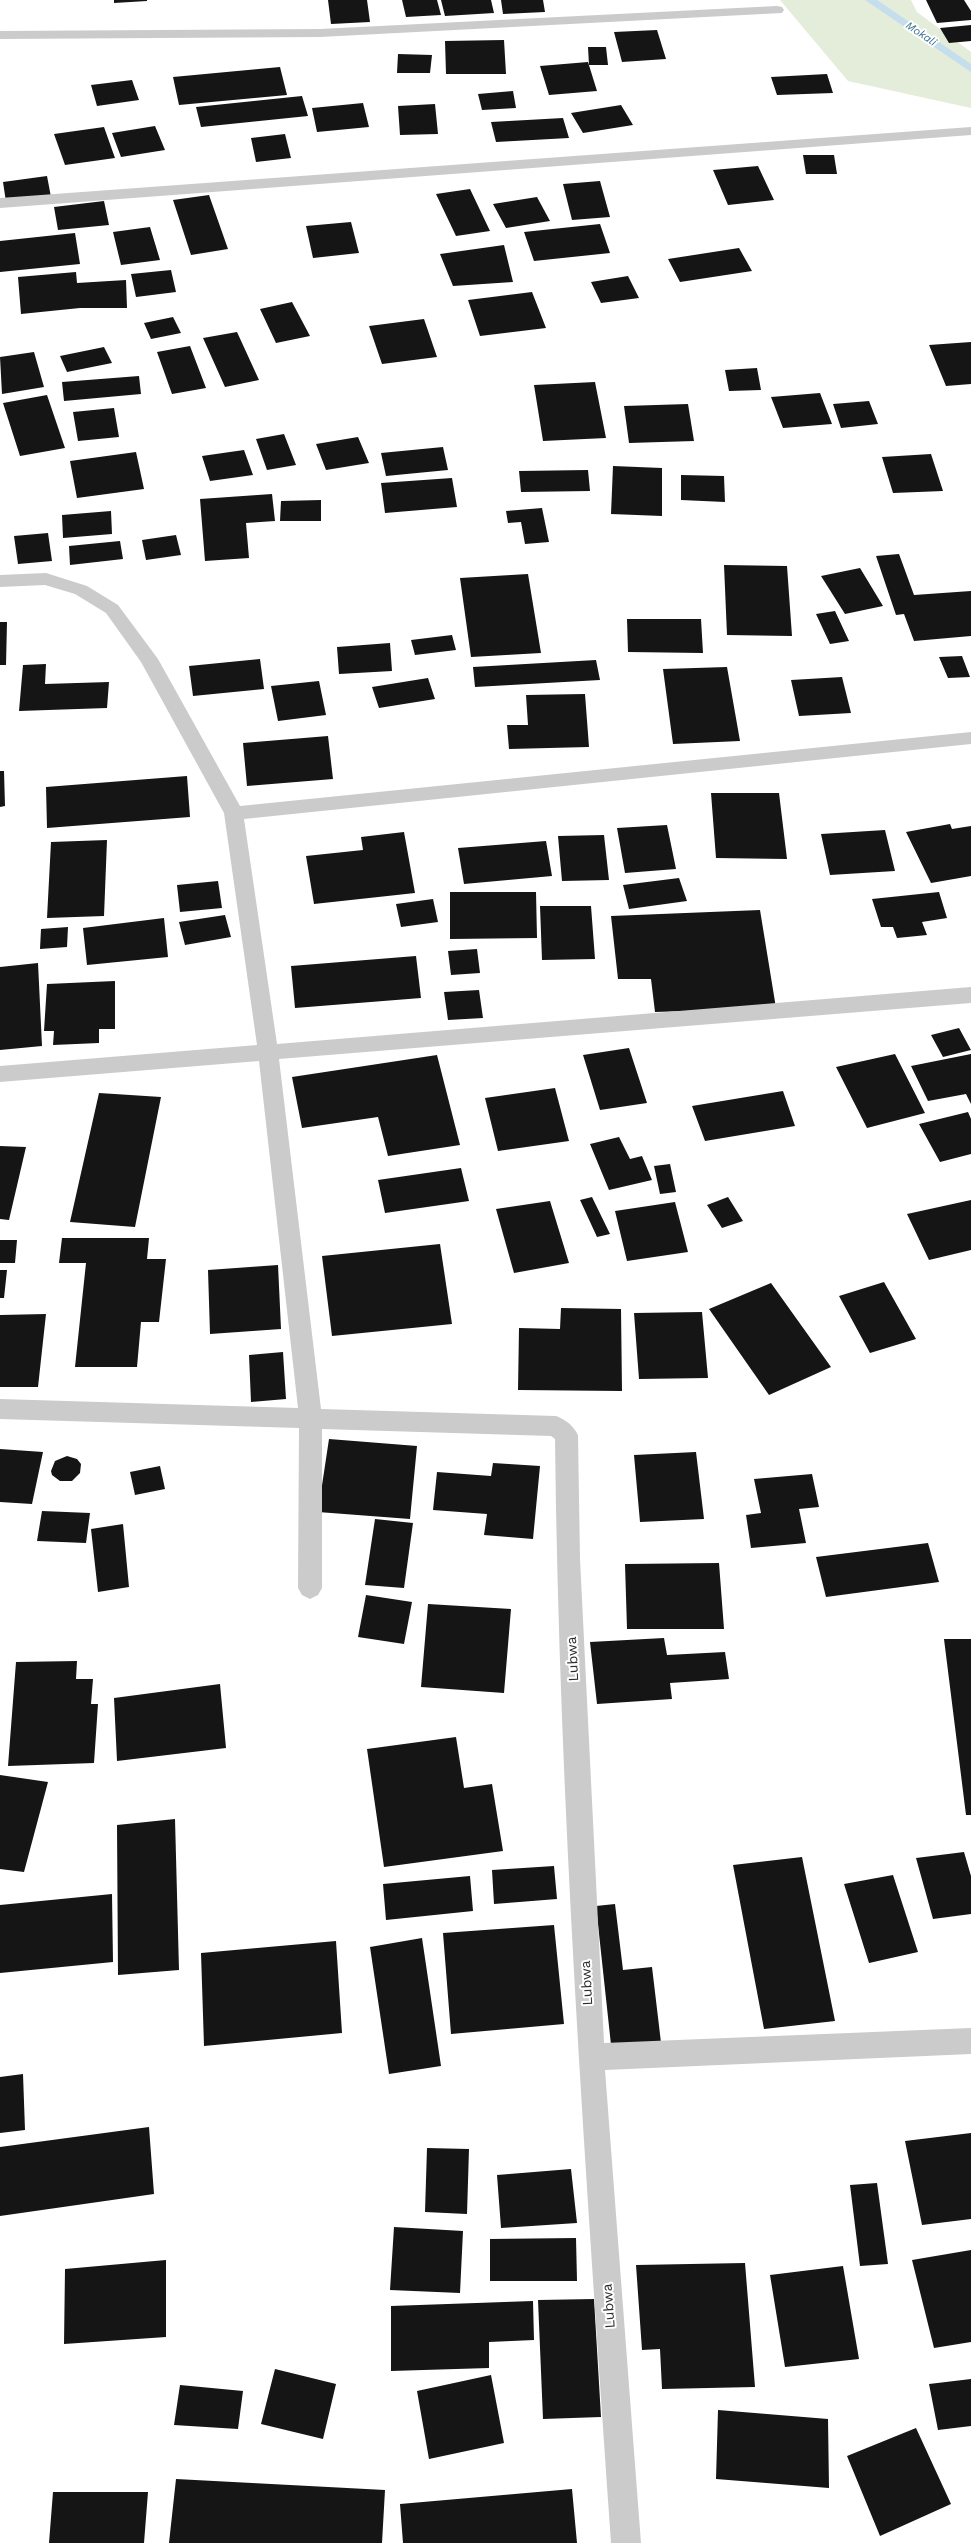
<!DOCTYPE html>
<html>
<head>
<meta charset="utf-8">
<style>
	body { margin:0 }
	canvas { display:block; background:#fff }
</style>
</head>
<body>
<canvas width="971" height="2543"></canvas>
<script>
const ctx = document.querySelector('canvas').getContext('2d');
ctx.lineJoin = 'round';
function fillPath(path, color) { ctx.fillStyle = color; ctx.fill(path, 'evenodd'); }
function label(font, color, halo, rows, align = 'center') {
  ctx.font = font + ' "Work Sans",sans-serif'; ctx.lineWidth = 4; ctx.setLineDash([]); ctx.textBaseline = 'middle'; ctx.strokeStyle = halo; ctx.fillStyle = color; for (const [text, x, y, turn = 0] of rows) {
    ctx.save(); ctx.translate(x, y); ctx.rotate((+turn || 0) * Math.PI / 180); ctx.textAlign = isNaN(turn) ? turn : align; if (halo) ctx.strokeText(text, 0, 0); ctx.fillText(text, 0, 0); ctx.restore();
  }
}
fillPath(new Path2D(`
	M780 0H911L917 12 971 52V108L848 81Z`), '#e4ecda');
fillPath(new Path2D(`
	M865 0H877L971 64V72Z`), '#c5deed');
fillPath(new Path2D(`
	M114 0H147V1L114 3Z
	M328 0H367L370 22 331 24Z
	M402 0H437L441 15 406 17Z
	M441 0H491L494 13 445 16Z
	M501 0H543L545 12 503 14Z
	M926 0H964L971 11V20L937 23Z
	M971 25V41L949 43 940 28Z
	M657 30 666 59 622 62 614 32Z
	M504 40 506 74H446L445 41Z
	M588 47H606L608 65H589Z
	M398 54 432 55 430 73H397Z
	M588 62 597 91 549 95 540 66Z
	M280 67 287 95 179 105 173 77Z
	M827 74 833 93 777 95 771 77Z
	M132 80 139 100 97 106 91 85Z
	M513 91 516 108 482 110 478 94Z
	M302 96 308 116 201 127 196 107Z
	M363 103 369 127 317 132 312 108Z
	M435 104 438 134 400 135 398 106Z
	M621 105 633 125 583 133 571 113Z
	M563 118 569 138 496 142 491 122Z
	M155 126 165 150 121 157 112 133Z
	M104 127 115 158 65 165 54 134Z
	M285 134 291 158 256 162 251 138Z
	M803 155H834L837 174H806Z
	M758 166 774 200 728 205 713 170Z
	M47 176 51 197 6 202 3 182Z
	M600 181 610 217 572 220 563 184Z
	M470 189 490 231 456 236 436 194Z
	M209 195 228 249 191 255 173 200Z
	M537 197 550 221 506 228 493 204Z
	M104 201 109 225 58 230 54 207Z
	M351 222 359 253 313 258 306 226Z
	M600 224 610 253 534 261 524 232Z
	M150 227 160 260 121 265 113 232Z
	M75 233 80 264 0 272V241Z
	M504 245 513 282 453 286 440 254Z
	M739 248 752 271 680 282 668 259Z
	M171 270 176 292 136 297 131 274Z
	M76 272 77 283 126 280 127 308H80L21 314 18 277Z
	M628 276 639 298 601 303 591 282Z
	M532 292 546 328 480 336 468 300Z
	M292 302 310 336 276 343 260 309Z
	M173 317 181 333 151 339 144 323Z
	M424 319 437 357 382 364 369 326Z
	M237 332 259 380 225 387 203 338Z
	M971 342V384L946 386 929 345Z
	M190 346 206 388 172 394 157 352Z
	M104 347 112 363 67 372 60 356Z
	M34 352 44 387 2 394 0 357Z
	M757 368 761 390 729 391 725 370Z
	M139 376 141 394 64 401 62 382Z
	M595 382 606 438 543 441 534 385Z
	M820 393 832 424 783 428 771 397Z
	M47 395 65 448 20 456 3 403Z
	M869 401 878 424 841 428 833 404Z
	M688 404 694 441 629 443 624 406Z
	M114 408 119 437 78 441 73 412Z
	M284 434 296 465 267 470 256 439Z
	M358 437 369 463 326 470 316 444Z
	M443 447 448 470 386 476 381 453Z
	M244 450 253 475 210 481 202 456Z
	M136 452 144 489 77 498 70 461Z
	M931 454 943 491 893 493 882 457Z
	M613 466 662 468V516L611 514Z
	M588 470 590 491 521 492 519 471Z
	M681 475 724 476 725 502 681 500Z
	M452 478 457 507 385 513 381 483Z
	M272 494 275 521 246 523 249 558 205 561 200 499Z
	M321 500V521H280L281 501Z
	M542 508 549 542 525 544 521 522 508 523 506 511Z
	M111 511 112 534 63 538 62 515Z
	M48 533 52 561 18 564 14 536Z
	M176 535 181 555 146 560 142 540Z
	M120 541 123 559 70 565 69 546Z
	M899 554 914 595 971 591V636L914 641 904 614 896 615 876 556Z
	M724 565 787 566 792 636 727 635Z
	M860 568 883 606 845 614 821 576Z
	M528 574 541 653 471 657 460 578Z
	M835 611 849 641 830 644 816 614Z
	M627 619H701L703 653 628 652Z
	M0 622H7L6 665H0Z
	M452 635 456 650 415 655 411 640Z
	M390 643 392 671 339 674 337 647Z
	M962 656 970 677 948 678 939 657Z
	M260 659 264 689 193 696 189 666Z
	M596 660 600 680 475 687 473 667Z
	M46 664 45 684 109 682 107 708 19 711 23 665Z
	M727 667 740 741 673 744 663 669Z
	M842 677 851 713 799 716 791 680Z
	M428 678 435 699 379 708 372 687Z
	M319 681 326 715 278 721 271 686Z
	M585 694 589 747 509 749 507 725H528L526 695Z
	M328 736 333 779 247 786 243 743Z
	M0 771H4L5 806 0 807Z
	M187 776 190 817 47 828 46 787Z
	M711 793H779L787 859 716 858Z
	M950 824 952 829 971 826V876L931 883 906 832Z
	M667 825 676 869 625 873 617 828Z
	M885 830 895 871 830 875 821 834Z
	M404 832 415 893 314 904 306 856 363 850 361 837Z
	M604 835 609 880 562 881 558 836Z
	M107 840 104 916 47 918 51 842Z
	M546 841 552 876 464 884 458 848Z
	M679 878 687 901 629 909 623 885Z
	M218 881 222 908 180 912 177 885Z
	M450 892H536L537 938 450 939Z
	M939 892 947 918 922 922 927 935 897 938 893 927H881L872 899Z
	M433 899 438 922 401 927 396 904Z
	M540 906H591L595 959 542 960Z
	M760 910 776 1008 655 1012 651 979H618L611 916Z
	M225 915 231 937 185 945 179 922Z
	M164 918 168 957 87 965 83 928Z
	M68 927 67 947 40 949 41 929Z
	M477 949 480 973 451 975 448 951Z
	M416 956 421 998 295 1008 291 966Z
	M38 963 42 1046 0 1050V967Z
	M115 981V1029H99V1043L53 1045 54 1031H44L47 984Z
	M479 990 483 1018 448 1020 444 992Z
	M959 1028 971 1050 943 1057 931 1035Z
	M629 1048 647 1103 600 1110 583 1055Z
	M895 1054 925 1113 867 1128 836 1067Z
	M971 1054V1104L966 1094 928 1101 911 1066Z
	M437 1055 460 1145 388 1156 378 1117 302 1128 292 1077Z
	M555 1088 569 1141 498 1151 485 1098Z
	M783 1091 795 1126 705 1141 692 1106Z
	M99 1093 161 1097 135 1227 70 1222Z
	M968 1112 971 1119V1154L940 1162 919 1124Z
	M619 1137 630 1159 642 1156 652 1180 609 1190 590 1144Z
	M0 1146 26 1147 9 1220 0 1219Z
	M670 1164 676 1192 660 1194 654 1166Z
	M461 1168 469 1201 385 1213 378 1180Z
	M592 1197 610 1234 597 1237 580 1200Z
	M728 1197 743 1221 722 1228 707 1205Z
	M971 1200V1250L929 1260 907 1214Z
	M550 1201 569 1263 514 1273 496 1209Z
	M675 1202 688 1252 627 1261 615 1211Z
	M62 1238H149L147 1259H166L159 1322H141L137 1367H75L86 1263H59Z
	M0 1240H17L15 1263H0Z
	M440 1244 452 1324 332 1336 322 1256Z
	M278 1265 281 1329 210 1334 208 1270Z
	M0 1270H7L4 1298H0Z
	M884 1282 916 1339 870 1353 839 1296Z
	M771 1283 831 1367 769 1395 709 1309Z
	M561 1308 621 1309 622 1391 518 1390 519 1328 560 1329Z
	M702 1312 708 1378 639 1379 634 1313Z
	M46 1314 38 1387H0V1315Z
	M283 1352 286 1399 251 1402 249 1355Z
	M329 1439 417 1446 410 1519 318 1512Z
	M0 1449 43 1452 32 1504 0 1502Z
	M696 1452 704 1519 640 1522 634 1455Z
	M67 1456 77 1459 81 1464 80 1473 72 1481H60L52 1475 51 1471 55 1461Z
	M493 1463 540 1466 533 1539 484 1535 487 1514 433 1510 437 1472 491 1476Z
	M160 1466 165 1489 135 1495 130 1472Z
	M812 1474 819 1507 799 1509 806 1543 751 1548 746 1515 761 1513 754 1479Z
	M42 1511 90 1513 86 1543 37 1541Z
	M375 1519 413 1523 404 1588 365 1585Z
	M123 1524 129 1587 98 1592 91 1529Z
	M928 1543 939 1582 826 1597 816 1557Z
	M719 1563 724 1629H627L625 1564Z
	M366 1595 412 1602 404 1644 358 1637Z
	M428 1604 511 1609 504 1693 421 1687Z
	M664 1638 667 1655 725 1652 729 1679 670 1683 672 1699 597 1704 590 1642Z
	M944 1639H971V1815H966Z
	M77 1661 76 1679H93L91 1704H98L94 1763 8 1766 16 1662Z
	M220 1684 226 1748 117 1761 114 1698Z
	M456 1737 464 1788 492 1784 503 1851 384 1867 367 1749Z
	M0 1775 48 1782 24 1872 0 1869Z
	M175 1819 179 1970 118 1975 117 1825Z
	M964 1852 971 1876V1914L933 1919 916 1858Z
	M802 1857 835 2021 764 2029 733 1865Z
	M554 1866 557 1899 494 1904 492 1870Z
	M893 1875 918 1952 869 1963 844 1884Z
	M470 1876 473 1911 386 1920 383 1884Z
	M112 1894 113 1962 0 1973V1905Z
	M615 1904 623 1970 652 1967 662 2051 612 2054 596 1906Z
	M554 1925 564 2024 451 2034 443 1933Z
	M422 1938 441 2066 389 2074 370 1947Z
	M336 1941 342 2033 204 2046 201 1953Z
	M23 2074 25 2130 0 2133V2077Z
	M149 2127 154 2194 0 2216V2147Z
	M971 2133V2219L922 2225 905 2141Z
	M427 2148 469 2149 467 2214 425 2212Z
	M571 2169 577 2223 501 2228 497 2175Z
	M877 2183 888 2264 860 2266 850 2185Z
	M394 2227 463 2231 460 2293 390 2290Z
	M576 2238 577 2281H490V2239Z
	M971 2250V2342L934 2348 912 2260Z
	M166 2260V2337L64 2344 65 2269Z
	M745 2263 755 2387 662 2389 660 2349 642 2350 636 2265Z
	M843 2266 859 2359 785 2367 770 2275Z
	M594 2299 601 2417 543 2419 538 2300Z
	M533 2301 534 2340 489 2342V2368L391 2371V2306Z
	M275 2369 336 2384 323 2439 261 2424Z
	M491 2375 504 2443 429 2459 417 2391Z
	M971 2379V2426L938 2430 929 2384Z
	M180 2385 243 2391 238 2429 174 2425Z
	M718 2410 828 2419 829 2488 716 2479Z
	M916 2428 951 2504 880 2536 847 2456Z
	M176 2479 385 2490 382 2543H169Z
	M572 2489 577 2543H403L400 2504Z
	M53 2492H148L144 2543H49Z`), '#151515');
fillPath(new Path2D(`
	M777 6 782 7 784 10 782 13 320 37 0 39V31L320 29Z
	M971 127V135L0 208V198Z
	M46 573 87 586 118 605 158 659 240 806 971 732V744L244 819 277 1044 971 987V1003L279 1059 321 1409 556 1416C566 1420 573 1425 578 1435L580 1559 604 2043 971 2028V2054L605 2070 641 2543H611C586 2175 559 1807 555 1439L551 1436 322 1429V1588L318 1595 310 1599 302 1595 298 1588 299 1428 0 1419V1399L298 1408 259 1061 0 1082V1066L257 1045 224 813 141 662 106 613 75 594 45 585 0 587V575Z`), '#cbcbcb');
label('italic 11px', '#387194', '#fff', [
	["Mokali",921,34,34]
]);
label('14px', '#2e2e2e', '#fff', [
	["Lubwa",573,1659,-93],
	["Lubwa",587,1983,-93],
	["Lubwa",609,2306,-94]
]);
</script>
</body>
</html>
